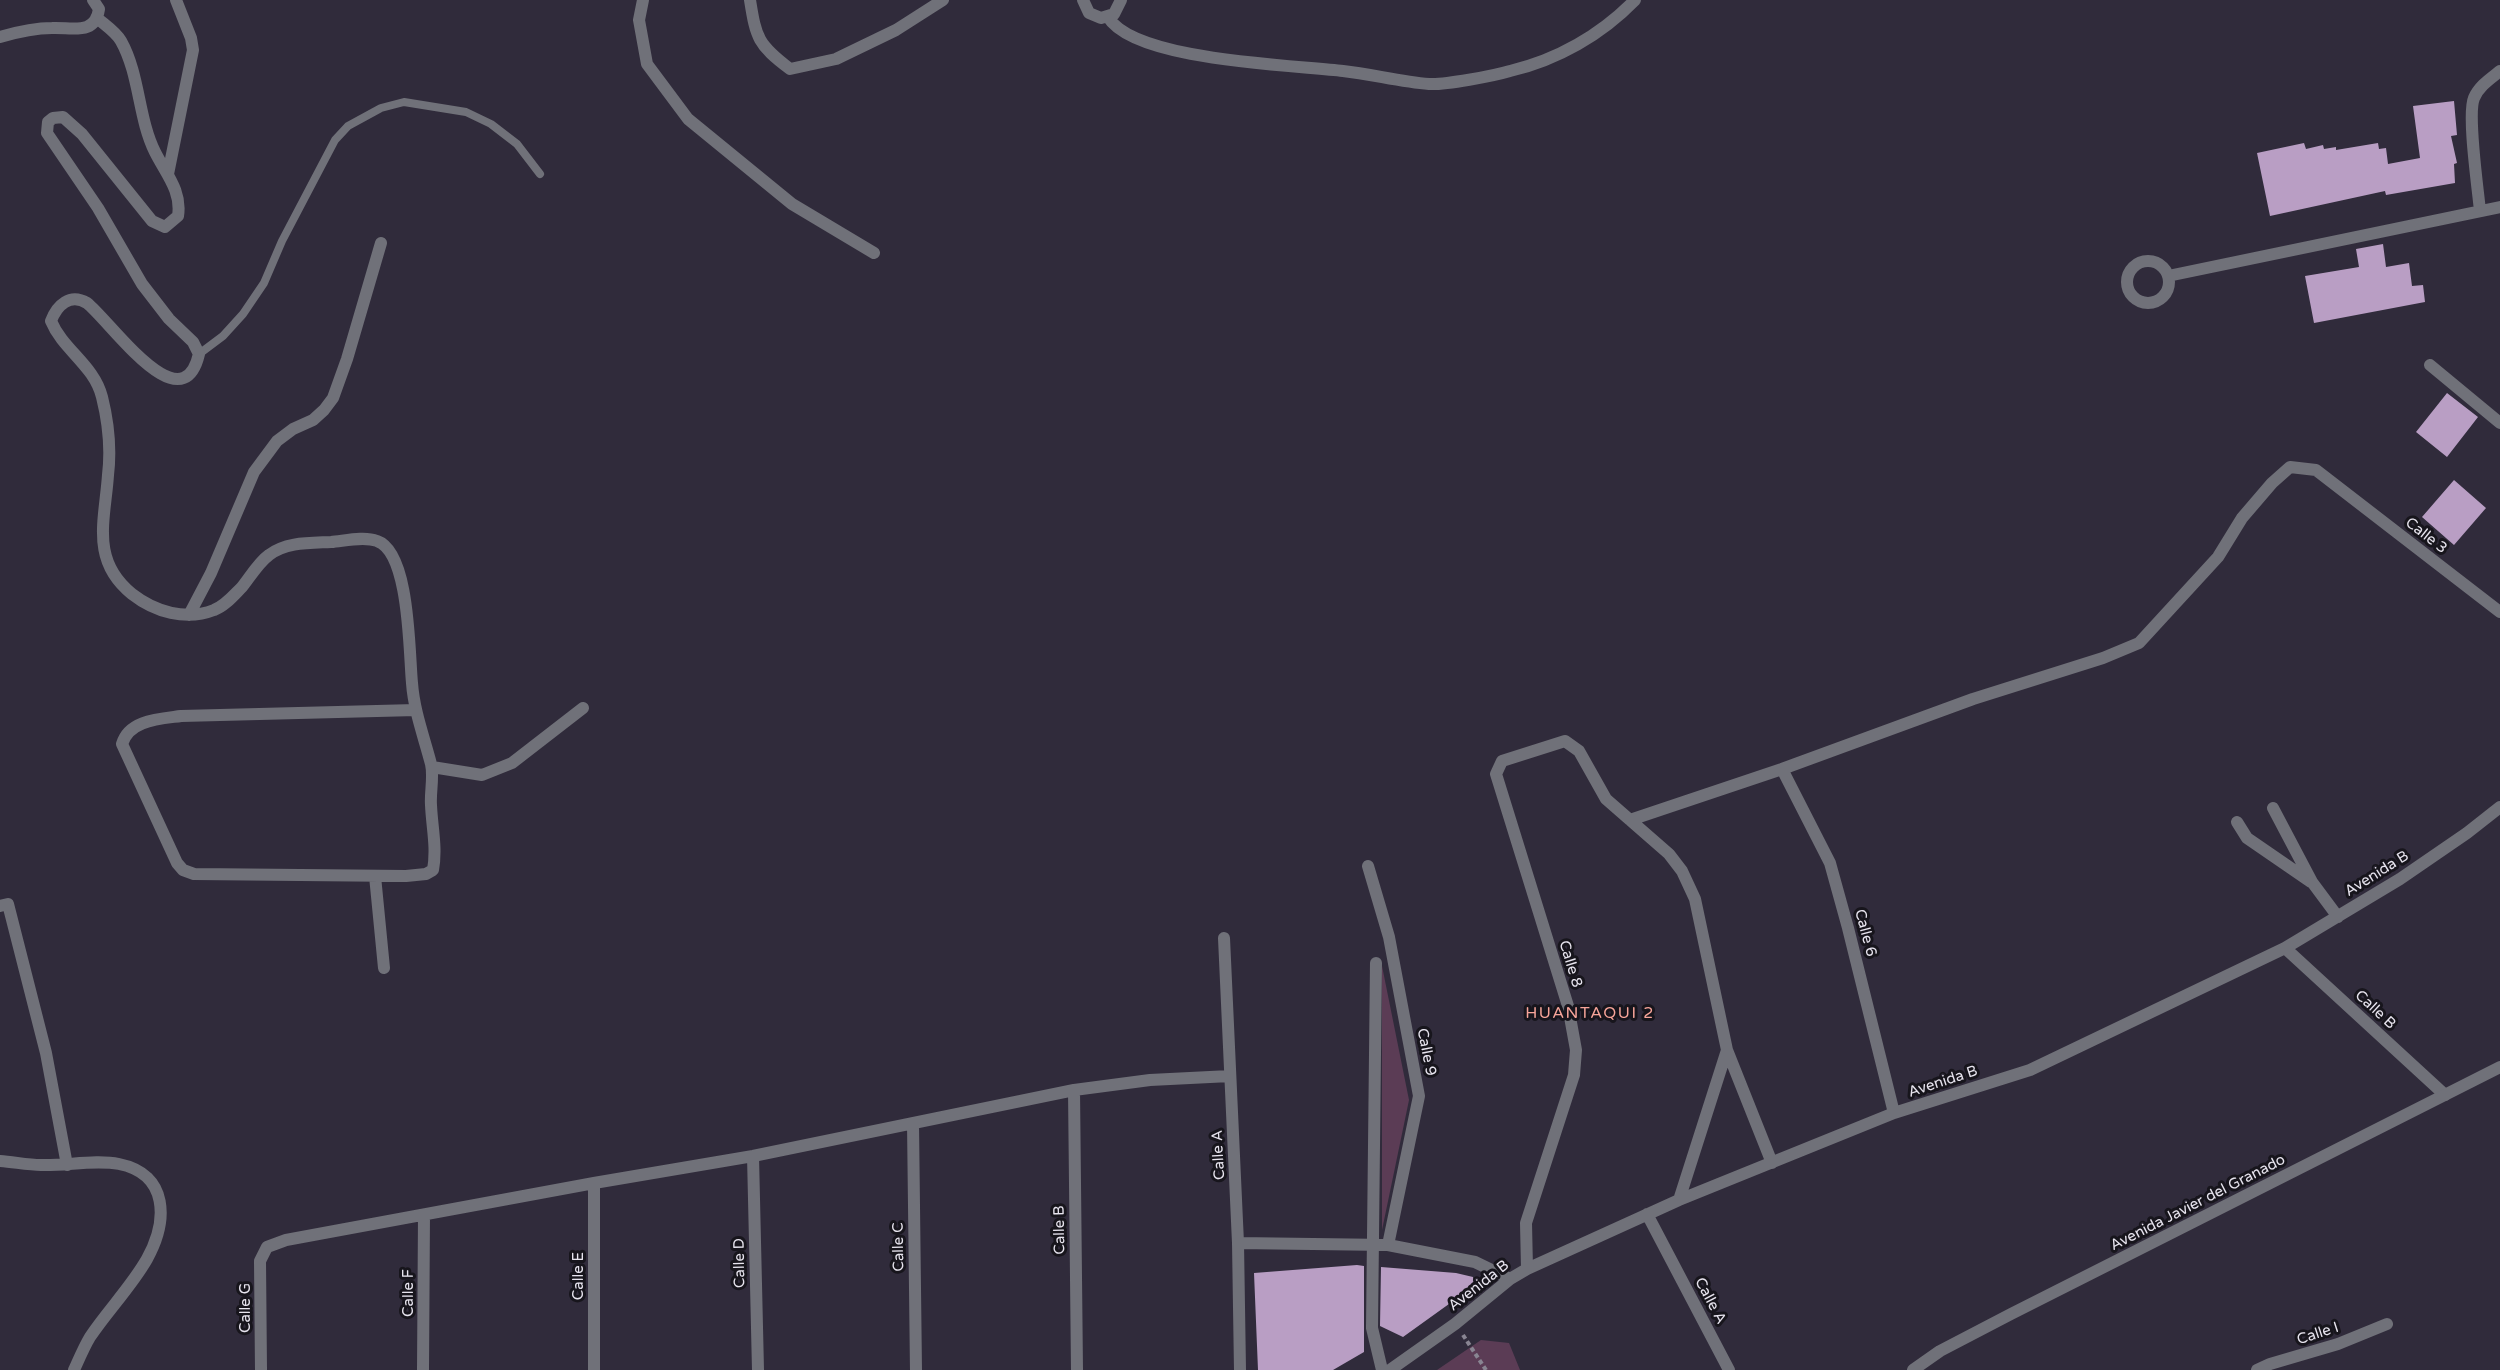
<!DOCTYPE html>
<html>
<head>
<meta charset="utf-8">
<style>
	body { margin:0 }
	canvas { display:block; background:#302b3b }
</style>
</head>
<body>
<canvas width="2500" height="1370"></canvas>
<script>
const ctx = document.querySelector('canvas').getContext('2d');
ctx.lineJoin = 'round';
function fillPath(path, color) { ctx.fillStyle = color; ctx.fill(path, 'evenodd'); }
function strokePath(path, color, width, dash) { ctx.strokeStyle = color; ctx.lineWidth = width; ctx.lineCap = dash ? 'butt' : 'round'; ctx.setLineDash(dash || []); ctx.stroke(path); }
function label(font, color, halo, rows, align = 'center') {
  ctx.font = font + ' "Varela Round",sans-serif'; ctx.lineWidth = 6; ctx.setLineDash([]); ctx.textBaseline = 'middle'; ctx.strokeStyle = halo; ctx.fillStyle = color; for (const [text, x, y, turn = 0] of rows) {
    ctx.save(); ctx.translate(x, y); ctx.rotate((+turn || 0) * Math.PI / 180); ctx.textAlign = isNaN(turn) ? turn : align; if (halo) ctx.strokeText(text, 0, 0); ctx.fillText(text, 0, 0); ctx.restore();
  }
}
fillPath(new Path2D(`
	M1382 966 1409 1100 1382 1230Z
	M1481 1340 1509 1343 1520 1370H1437Z`), '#5b3c55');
fillPath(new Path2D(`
	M2454 101 2457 135 2451 136 2457 163 2454 164 2455 183 2386 195 2385 191 2270 216 2257 153 2304 143 2306 149 2323 145 2324 149 2336 147V150L2378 143 2379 149 2386 148 2388 164 2420 158 2413 106Z
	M2383 244 2386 267 2409 263 2412 286 2423 285 2425 302 2314 323 2305 276 2359 267 2356 249Z
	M2447 393 2478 417 2447 457 2416 432Z
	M2454 480 2486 508 2454 545 2422 517Z
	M1357 1265 1364 1266V1352L1333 1370H1258L1254 1273Z
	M1381 1267 1456 1273 1473 1277 1474 1286 1403 1337 1380 1326Z`), '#b99ec4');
strokePath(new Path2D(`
	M1463 1335 1486 1370`), '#898592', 4, [4.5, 3]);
strokePath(new Path2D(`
	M199 354 223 336 243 314 264 283 282 241 335 140 348 126 381 108 404 102 466 112 491 124 517 144 540 174`), '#707179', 8);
strokePath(new Path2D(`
	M643 0 639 20 647 64 688 119 792 204 874 253
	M750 0C756 38 758 45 790 69L836 59 896 30 943 0
	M1083 0 1089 13 1101 18 1114 14 1121 0
	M1108 17C1134 61 1293 65 1343 71 1372 74 1400 82 1429 84 1445 85 1493 76 1510 71 1557 60 1601 35 1635 0
	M97 18C105 25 116 32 121 41 140 75 138 118 155 152 166 174 182 191 178 216L165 227 152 221 82 134 63 117 53 118 48 122 47 133 98 208 142 284 169 319 193 342 199 354C182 426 111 322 87 303 70 293 57 305 51 321 63 350 94 365 102 397 108 421 111 450 108 475 105 520 90 560 132 594 155 612 186 621 214 610 225 606 234 595 242 587 250 577 259 562 269 555 286 542 309 543 331 542 344 541 364 536 377 541 410 552 409 653 412 683 414 711 424 737 431 764 434 777 430 792 431 805 432 828 437 847 433 870L426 874 406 876 194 874 183 870 177 863 122 744C129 720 159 719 181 716L416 710
	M0 37C17 32 35 28 52 28 72 27 95 36 99 9L93 0
	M168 174 193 50 191 38 176 0
	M2480 211C2478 189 2467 114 2474 98 2479 86 2490 79 2500 71
	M2127 282a21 21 0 1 1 42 0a21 21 0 1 1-42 0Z
	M2168 276 2500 207
	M2430 365 2500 423
	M189 615 211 573 254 472 277 441 293 429 313 420 324 410 333 398 347 359 381 243
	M432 767 482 775 512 763 583 708
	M1782 769 1830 863 1848 928 1894 1113
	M2273 808 2312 882 2338 917
	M1630 820 1782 769 1973 699 2103 658 2139 643 2218 557 2242 518 2272 483 2290 467 2316 470 2500 612
	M2237 822 2247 838 2311 882
	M1368 866 1389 937 1419 1096 1388 1245
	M375 876 384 968
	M0 906 8 904 46 1053 67 1165
	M1224 938 1238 1243 1240 1370
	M2285 948 2445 1095
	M1376 963 1372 1328 1382 1370
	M1074 1090 1077 1370
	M913 1123 916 1370
	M753 1156 758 1370
	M0 1161C14 1162 28 1165 41 1165 66 1166 95 1159 119 1164 169 1174 168 1221 147 1259 131 1287 108 1310 90 1337 84 1347 79 1359 74 1370
	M594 1183V1370
	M1679 1200 1727 1050
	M1647 1214 1729 1370
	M1238 1243 1388 1245 1475 1262 1510 1279
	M1527 1269 1526 1223 1574 1075 1576 1050 1568 1006 1496 774 1502 761 1565 741 1579 751 1606 799 1669 854 1682 871 1695 899 1727 1050 1772 1163
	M261 1370 260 1261 267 1247 286 1240 594 1183 753 1156 1074 1090 1150 1080 1230 1076
	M423 1370 424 1215
	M1390 1370 1455 1324 1510 1279 1527 1269 1679 1200 1894 1113 2030 1070 2285 948 2400 879 2467 833 2500 807
	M2257 1370 2270 1364 2338 1344 2387 1324`), '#707179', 12);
strokePath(new Path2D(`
	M1913 1370 1940 1351 2011 1314 2500 1067`), '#707179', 12);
label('15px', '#e7e4ee', '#17151c', [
	["Calle 3",2426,536,38],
	["Avenida B",2377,874,-32],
	["Calle 6",1865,933,75],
	["Calle 8",1570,964,73],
	["Calle B",2375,1010,43],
	["Calle 9",1426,1052,79],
	["Avenida B",1943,1082,-18],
	["Calle A",1219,1155,-93],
	["Avenida Javier del Granado",2198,1203,-27],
	["Calle B",1060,1230,-91],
	["Calle C",899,1247,-91],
	["Calle D",740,1263,-91],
	["Calle E",579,1276,-90],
	["Avenida B",1479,1286,-38],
	["Calle F",409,1293,-90],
	["Calle A",1710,1301,62],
	["Calle G",246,1308,-90],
	["Calle I",2318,1334,-18]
]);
ctx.letterSpacing = '1.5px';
label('16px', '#f8a59a', '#17151c', [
	["HUANTAQUI 2",1590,1014]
]);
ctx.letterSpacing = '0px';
</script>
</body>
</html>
